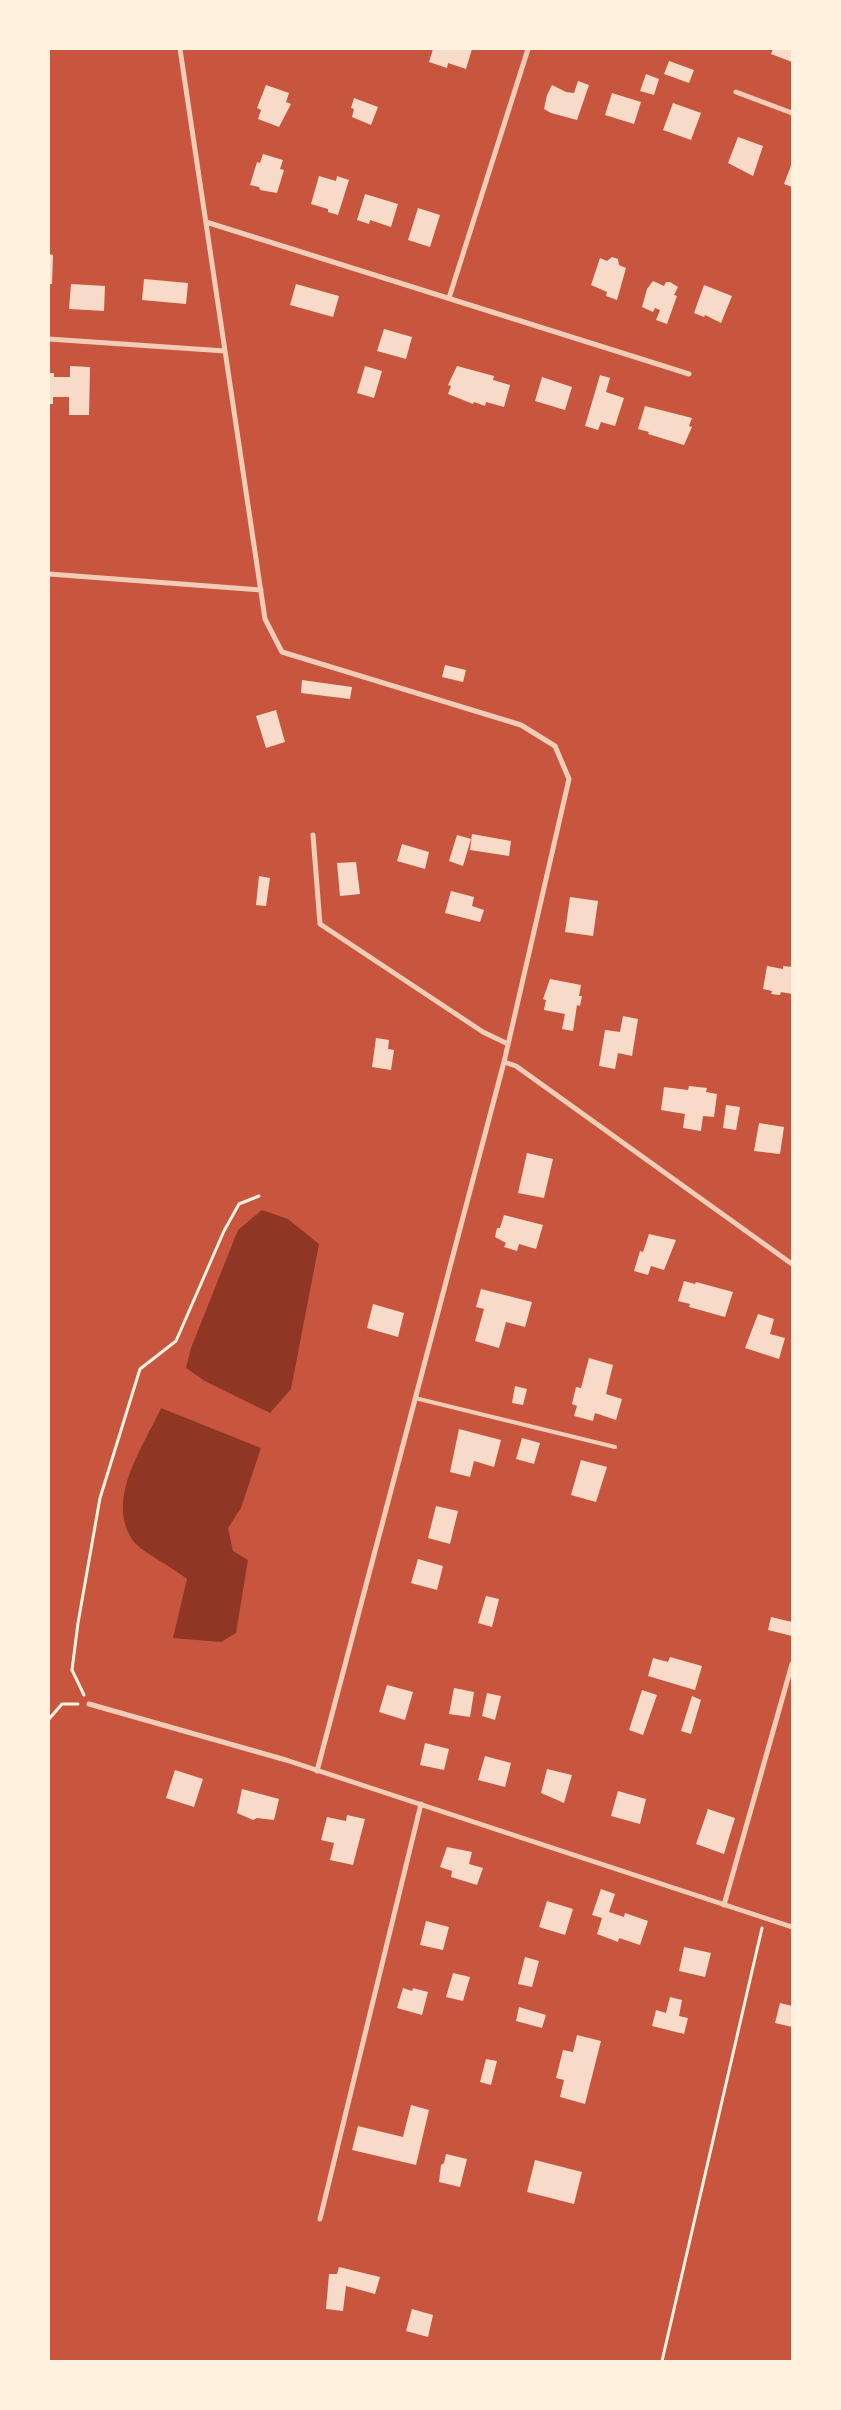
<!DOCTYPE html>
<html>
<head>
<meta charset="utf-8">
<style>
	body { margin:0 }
	#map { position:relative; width:841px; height:2410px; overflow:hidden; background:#c8553d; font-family:"Roboto Serif",serif }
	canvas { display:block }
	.frame { position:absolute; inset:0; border:50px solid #fff3e0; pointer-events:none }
</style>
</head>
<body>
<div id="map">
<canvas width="841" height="2410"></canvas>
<div class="frame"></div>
</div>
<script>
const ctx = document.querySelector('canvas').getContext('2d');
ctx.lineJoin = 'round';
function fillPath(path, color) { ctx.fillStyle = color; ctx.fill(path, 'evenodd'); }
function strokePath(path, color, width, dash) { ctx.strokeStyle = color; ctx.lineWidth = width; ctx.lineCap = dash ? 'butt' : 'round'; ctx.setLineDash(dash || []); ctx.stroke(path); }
fillPath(new Path2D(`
	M262 1210 288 1219 319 1244 291 1389 270 1413 205 1381 186 1368 191 1348 238 1230Z
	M161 1408 261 1448 241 1508 228 1528 233 1551 248 1560 236 1633 221 1642 173 1638 187 1579C175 1569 141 1551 134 1542 104 1500 143 1448 161 1408Z`), '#8f3625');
fillPath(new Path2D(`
	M433 49H472L466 69 448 63 447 68 429 62Z
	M773 49H792V62L771 54Z
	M669 61 694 70 689 83 664 74Z
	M646 74 659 79 654 95 640 91Z
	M578 81 589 85 577 120 551 113 544 109 547 95 552 85 566 92 574 93Z
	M266 85 289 93 286 102 291 104 279 127 258 119 261 110 257 108Z
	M612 93 641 102 634 124 605 115Z
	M354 98 378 107 371 125 352 117 354 109 351 108Z
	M673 103 701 113 691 140 663 130Z
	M738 137 763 146 753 176 728 163Z
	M263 154 283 160 280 169 284 170 277 193 260 190 259 187 250 185 257 162 260 163Z
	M792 163V187L784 184Z
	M319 176 336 181 337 176 349 180 338 215 328 212V209L311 204Z
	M365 194 398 204 391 227 370 220 369 224 357 220Z
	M418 208 440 215 430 247 408 240Z
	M49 254 53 255 52 284H49Z
	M612 257 618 259 619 265 626 268 617 300 606 296 607 292 591 285 600 258 607 261Z
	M144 279 188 283 186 304 142 300Z
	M653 281 664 286 666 282H670L678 287 674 295 677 296 667 324 656 320 660 310 655 308 653 312 642 307 647 289Z
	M71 284 105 286 104 311 69 309Z
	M296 284 339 296 333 317 290 305Z
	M704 285 732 296 721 323 705 315 704 317 694 313Z
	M384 329 412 337 406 359 377 351Z
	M70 366 90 367 89 415H69V397H53V404H49V373H54V377H70Z
	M365 366 382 371 374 398 357 393Z
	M457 366 494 376 493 380 510 385 504 407 486 402 485 406 474 402 473 404 448 394 451 386 448 385Z
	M600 375 610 378 606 392 624 398 615 426 601 422 598 430 585 426Z
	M542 377 572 387 565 410 535 401Z
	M645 406 692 418 689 426 692 427 684 445 648 434 649 432 638 429Z
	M445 665 466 670 463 682 442 677Z
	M302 680 352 687 350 699 301 693Z
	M276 710 285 742 266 748 256 716Z
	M472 834 511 841 509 856 470 850Z
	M457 835 471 839 463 866 449 861Z
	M402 844 429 852 425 869 397 861Z
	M356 862 360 894 340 896 337 863Z
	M259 876 270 878 266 906 256 905Z
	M451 891 474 897 472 906 484 910 480 922 445 913Z
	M570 897 598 901 593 936 565 932Z
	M767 966 783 969V966L792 967V994L781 992 780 995 771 994 772 991 763 989Z
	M550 979 581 985 579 996H582L580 1006 577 1005 573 1031 562 1029 565 1014 544 1010 546 1000 543 999Z
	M623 1016 638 1019 632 1056 618 1053 615 1069 599 1066 605 1030 620 1032Z
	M376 1038 389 1040 388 1049 394 1050 391 1070 372 1067Z
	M689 1086 707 1088 706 1092 717 1094 714 1117 703 1116 701 1131 683 1128 685 1114 661 1110 664 1087 688 1090Z
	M726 1105 740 1107 736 1130 723 1128Z
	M759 1123 784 1127 780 1154 754 1151Z
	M527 1153 553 1159 544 1198 518 1193Z
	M504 1215 543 1225 536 1249 519 1244 517 1251 504 1247 506 1243 495 1237 497 1228H500Z
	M649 1234 676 1240 664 1270 651 1266 648 1275 634 1271 640 1251 643 1252Z
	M684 1281 695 1284 696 1282 733 1292 725 1317 689 1307 690 1304 678 1301Z
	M481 1289 532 1302 525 1327 506 1322 499 1348 475 1341 484 1309 476 1307Z
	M373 1304 404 1313 398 1337 367 1328Z
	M758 1314 774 1319 770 1334 785 1338 779 1359 745 1348Z
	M589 1358 613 1365 606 1394 622 1399 616 1420 595 1413 593 1421 574 1416 577 1406 572 1404 576 1387 581 1388Z
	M515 1386 527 1389 523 1405 512 1403Z
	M459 1429 501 1440 494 1467 474 1461 470 1477 450 1472Z
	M522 1438 540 1443 534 1464 516 1459Z
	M581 1460 607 1467 596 1502 571 1495Z
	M436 1506 458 1511 450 1544 428 1538Z
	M418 1559 443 1566 437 1590 411 1583Z
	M486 1596 499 1599 492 1627 478 1623Z
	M771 1617 792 1622V1636L768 1630Z
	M670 1657 702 1666 695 1690 648 1676 653 1658 668 1662Z
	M387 1685 413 1692 405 1720 379 1712Z
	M454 1688 474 1692 470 1717 449 1714Z
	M642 1690 657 1695 643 1735 629 1730Z
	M487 1693 501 1696 495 1720 482 1716Z
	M692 1696 701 1700 691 1734 681 1731Z
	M425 1743 449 1749 444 1770 420 1765Z
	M485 1756 511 1763 505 1787 478 1780Z
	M547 1769 572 1775 564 1803 541 1793Z
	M175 1770 203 1779 194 1807 166 1798Z
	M242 1789 279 1799 274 1820 257 1818 253 1820 237 1813Z
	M618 1791 646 1799 640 1824 611 1816Z
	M708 1809 735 1818 724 1854 696 1844Z
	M347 1815 365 1819 353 1865 330 1860 334 1843 321 1840 327 1817 346 1821Z
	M447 1847 472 1852 469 1864 483 1868 477 1885 451 1877 452 1871 440 1867Z
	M601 1889 615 1894 609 1912 624 1917 625 1913 648 1921 640 1945 619 1938 618 1942 597 1934 602 1918 592 1915Z
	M547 1901 573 1909 565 1935 539 1927Z
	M426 1921 449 1927 443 1950 420 1945Z
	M684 1947 711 1953 705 1977 679 1971Z
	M525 1957 539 1961 532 1987 518 1984Z
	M453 1973 470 1977 463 2001 446 1997Z
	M403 1988 412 1991 413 1988 428 1992 422 2015 397 2008Z
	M670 1997 682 2000 679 2016 688 2018 684 2034 652 2026 656 2010 666 2013Z
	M780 2003 792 2006V2027L775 2023Z
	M519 2007 546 2015 542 2028 516 2021Z
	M577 2035 601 2041 585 2104 560 2097 564 2080 556 2078 563 2050 573 2052Z
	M486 2059 497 2061 491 2085 480 2082Z
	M411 2105 429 2110 416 2165 352 2150 358 2126 403 2137Z
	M446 2154 467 2159 460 2187 439 2182 441 2165 444 2163Z
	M535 2160 582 2172 574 2204 527 2192Z
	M339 2267 380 2277 375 2294 346 2286 343 2311 326 2309 329 2274H337Z
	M412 2309 433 2315 428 2337 406 2331Z`), '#f7dbc8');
strokePath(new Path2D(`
	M84 1695 72 1670 78 1623 100 1498 140 1369 176 1341 224 1231 239 1204 259 1196
	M49 1719 62 1704H78
	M662 2361 762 1928`), '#fff3e0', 3);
strokePath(new Path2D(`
	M415 1398 615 1447`), '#f1ccb7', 4);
strokePath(new Path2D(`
	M180 49 265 619 282 652 521 725 555 746 569 779 504 1062 317 1771
	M736 92 792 113
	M206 222 689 374
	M449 298 528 49
	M49 339 225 351
	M49 574 261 590
	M313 835 320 924 483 1032 508 1044
	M504 1062 516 1066 792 1264
	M89 1704 286 1760 792 1927
	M724 1905 792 1664
	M320 2219 421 1804`), '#f1ccb7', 5);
</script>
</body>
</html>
